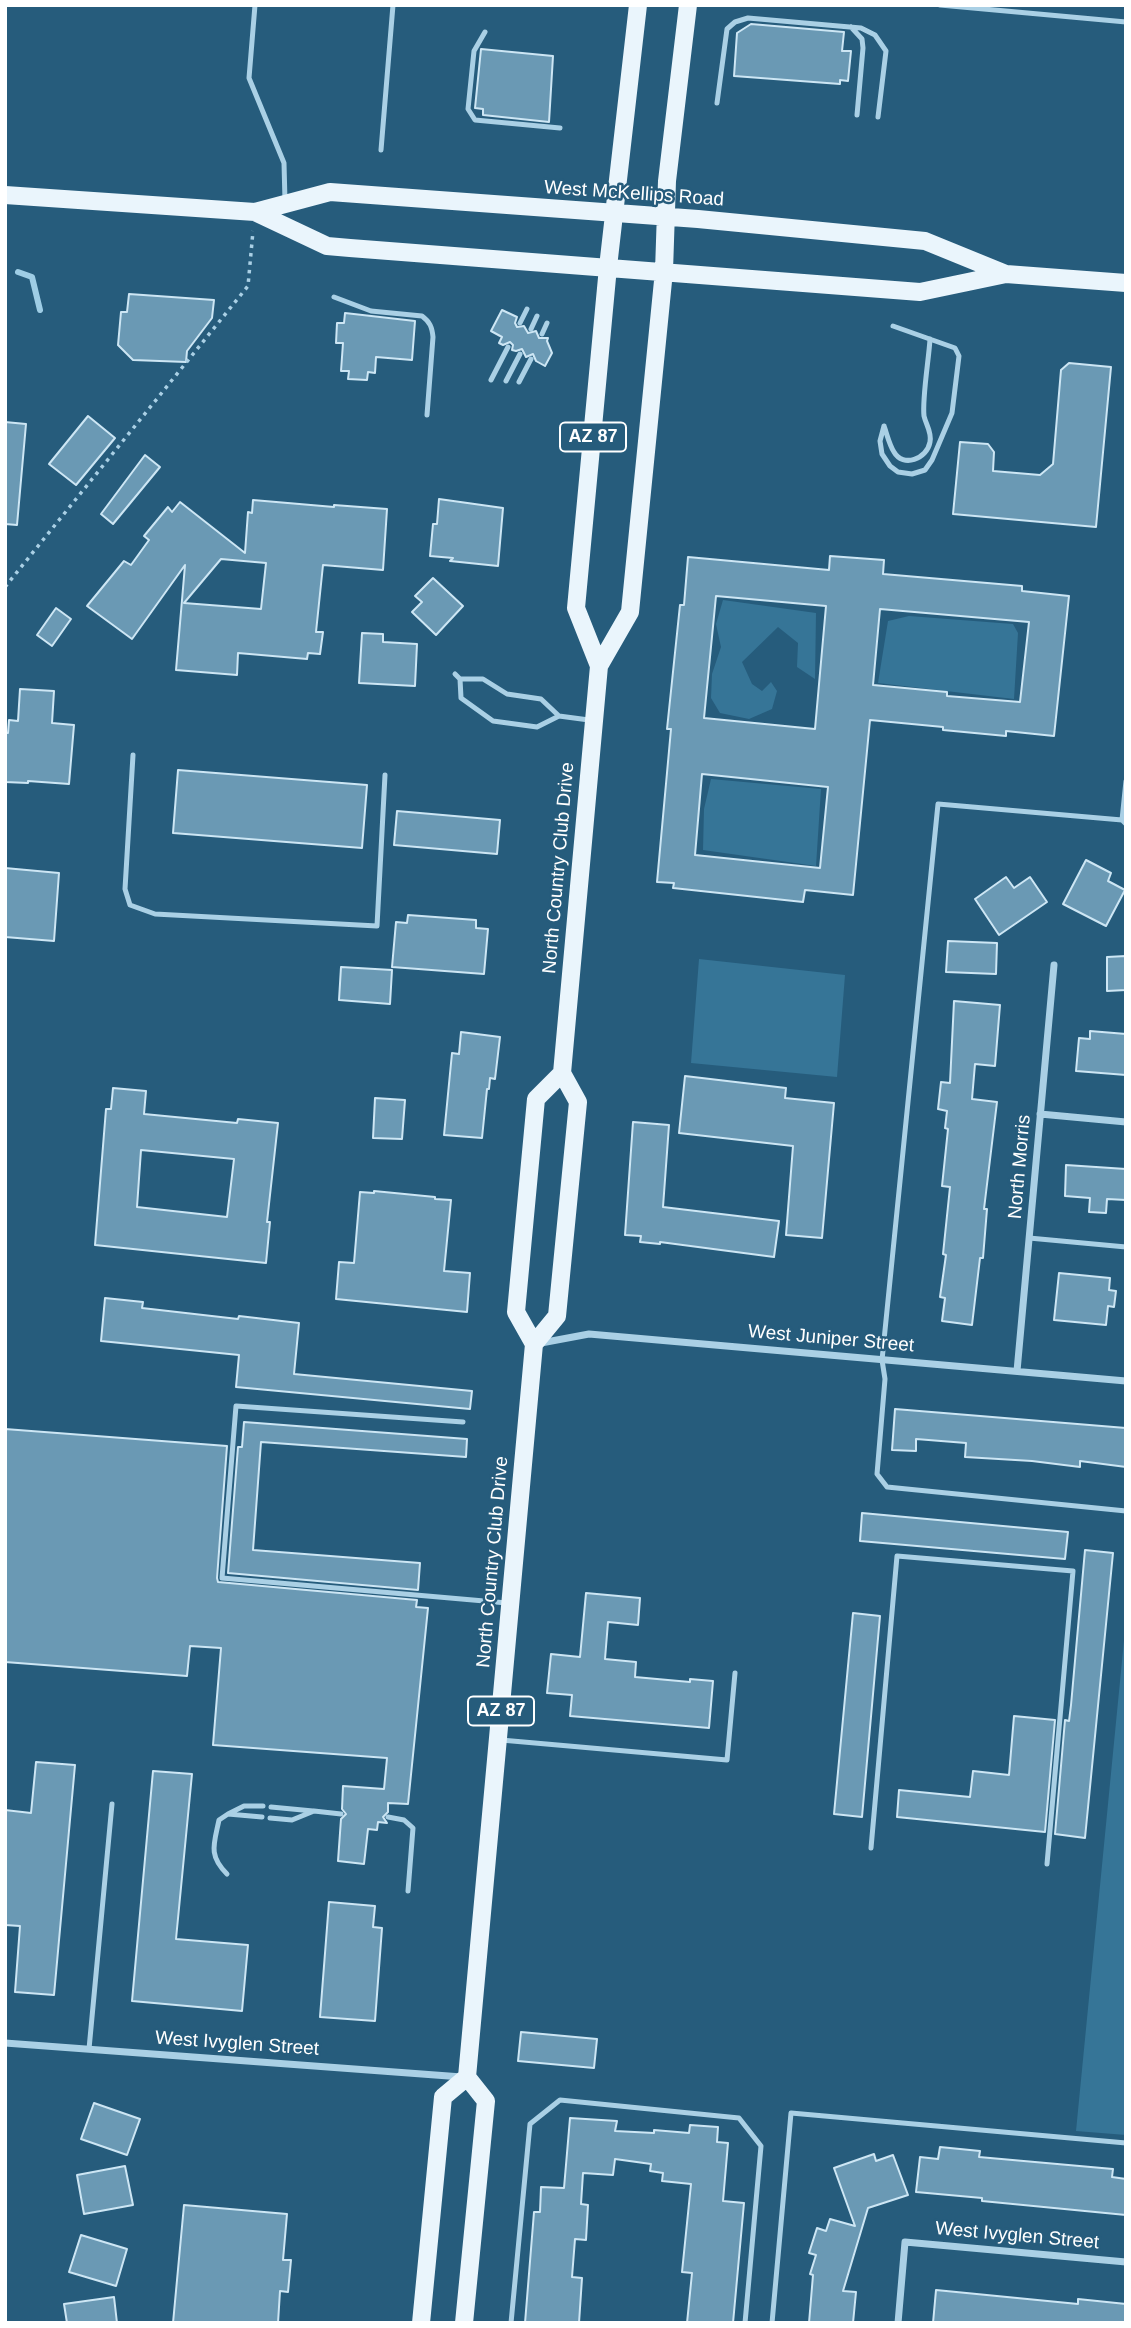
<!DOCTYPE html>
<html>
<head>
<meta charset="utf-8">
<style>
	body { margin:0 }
	#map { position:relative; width:1131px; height:2328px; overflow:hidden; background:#265c7c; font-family:Arial,sans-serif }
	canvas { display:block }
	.frame { position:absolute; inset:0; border:7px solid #fff; pointer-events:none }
</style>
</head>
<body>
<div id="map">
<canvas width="1131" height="2328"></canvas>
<div class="frame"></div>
</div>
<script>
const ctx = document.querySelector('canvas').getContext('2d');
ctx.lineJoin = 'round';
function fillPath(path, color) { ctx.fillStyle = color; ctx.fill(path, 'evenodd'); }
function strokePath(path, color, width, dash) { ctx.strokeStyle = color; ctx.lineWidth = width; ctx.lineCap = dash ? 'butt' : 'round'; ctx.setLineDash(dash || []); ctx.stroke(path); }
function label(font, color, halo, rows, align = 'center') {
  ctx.font = font + ' Arial,sans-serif'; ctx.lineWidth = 5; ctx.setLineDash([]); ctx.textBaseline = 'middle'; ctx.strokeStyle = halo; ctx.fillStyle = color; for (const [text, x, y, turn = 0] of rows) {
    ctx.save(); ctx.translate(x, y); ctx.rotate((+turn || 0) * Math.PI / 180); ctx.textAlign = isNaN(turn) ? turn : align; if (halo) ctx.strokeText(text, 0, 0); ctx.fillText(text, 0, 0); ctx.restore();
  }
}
fillPath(new Path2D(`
	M723 600 816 613 815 679 797 667 798 643 778 627 742 662 752 684 762 691 771 682 777 691 772 709 749 719 720 713 711 698 712 674 721 647 716 624Z
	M909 616 1013 624 1018 633 1014 699 878 683 888 621Z
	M711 779 821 789 816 866 703 850 704 809Z
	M699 959 845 975 837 1077 691 1063Z
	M1126 1620V2135L1076 2131Z`), '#367597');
strokePath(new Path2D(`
	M18 272 32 277 40 310`), '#9ecde5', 6);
const building = new Path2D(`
	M751 24 844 32 842 51H851L848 81 840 80V84L734 76 737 33Z
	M481 49 553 56 549 122 483 115V109L475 108Z
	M129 294 214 300 212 318 187 351 186 362 133 360 118 345 121 312H127Z
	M502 310 517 317 515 323 517 327 524 326 528 333 536 331 539 338H548L547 341 552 353 545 366 536 361 533 354 526 357 522 349 516 351 512 350 513 345 510 342 503 345 499 343 502 337 491 331Z
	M345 313 415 321 412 360 376 357 375 373 368 372 367 380 348 379 349 371H341L343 343H336L337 323H344Z
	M1069 363 1111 367 1096 527 953 514 960 442 988 444 994 452 993 471 1040 475 1053 464 1061 370Z
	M88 416 115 438 76 485 49 464Z
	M5 422 26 424 17 525 5 524Z
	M145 455 160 467 113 524 101 514Z
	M439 499 503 508 498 566 450 561 453 558 430 556 433 524H437Z
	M253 500 334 507V505L387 509 383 570 323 565 316 632H323L320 654 308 653 307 659 238 653 237 675 176 670 185 565 132 639 87 606 124 561 131 565 149 540 144 536 168 507 172 512 180 502 245 553 248 512 252 513ZM221 559 266 563 261 609 184 603Z
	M830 556 884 560 883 574 1022 586V591L1069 596 1054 736 1006 731V736L943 730V727L870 720 853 895 805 890 803 902 673 888 674 883 657 882 671 729H667L680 605H684L688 557 829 570ZM716 596 826 606 815 729 704 718ZM880 609 1029 622 1020 702 947 696V692L873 685ZM702 774 828 787 820 868 695 855Z
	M433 578 463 606 436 635 412 612 422 602 415 596Z
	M56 608 71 619 52 646 37 635Z
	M362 633 383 634V642L417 644 415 686 359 683Z
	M20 689 54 691 52 723 74 725 69 784 28 781V783L5 782V733H8L9 720 18 721Z
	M178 770 367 785 362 848 173 833Z
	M397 811 500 820 497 854 394 845Z
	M1086 860 1111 873 1108 881 1125 890 1106 926 1063 904Z
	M5 868 59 873 54 941 5 937Z
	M1006 877 1014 888 1030 877 1047 902 999 935 975 899Z
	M408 915 476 920V928L488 929 484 974 392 967 396 922 407 923Z
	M948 941 997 943 996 974 946 972Z
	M1126 956V990L1107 991V957Z
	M341 967 392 970 390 1004 339 1000Z
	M954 1001 1000 1005 995 1066 975 1064 972 1099 997 1102 984 1209H987L983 1258H980L972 1325 942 1321 945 1298 940 1297 946 1255 943 1254 950 1187 942 1186 948 1129 945 1128 947 1111 938 1109 941 1082 950 1083Z
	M1090 1031 1126 1034V1075L1076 1071 1079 1038 1090 1039Z
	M461 1032 500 1037 495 1079 490 1078 489 1089H487L482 1138 444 1135 452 1053 459 1054Z
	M685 1076 786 1088 785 1098 834 1103 822 1238 786 1235 793 1146 679 1133Z
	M113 1088 146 1091 144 1114 237 1123 238 1119 278 1123 267 1222H270L266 1263 95 1245 106 1109H111ZM141 1150 234 1159 227 1217 137 1207Z
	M375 1098 405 1100 402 1139 373 1138Z
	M633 1122 669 1125 663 1207 779 1221 774 1257 660 1242V1244L640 1242 641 1236 625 1235Z
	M1066 1165 1126 1169V1200L1107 1199 1106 1213 1089 1212 1090 1198 1065 1196Z
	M374 1191 435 1197V1199L451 1200 444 1271 470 1273 467 1312 336 1299 339 1262 354 1263 360 1192 374 1193Z
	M1059 1273 1110 1278 1109 1290 1116 1291 1114 1307 1108 1306 1106 1325 1054 1320Z
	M105 1298 143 1302 142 1308 238 1319 239 1316 299 1323 294 1374 472 1391 470 1409 236 1387 239 1355 101 1341Z
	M895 1409 1126 1428V1467L1080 1461V1467L1032 1461 965 1457 966 1443 916 1439V1451L892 1450Z
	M244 1422 467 1439 466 1457 261 1442 253 1550 420 1563 418 1590 228 1573 238 1447H242Z
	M5 1429 227 1446 217 1578 218 1582 417 1600 416 1607 428 1608 408 1804 388 1803V1812L383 1817 387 1823 378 1822 377 1830 368 1829 364 1864 338 1861 341 1819 346 1814 342 1809 343 1786 384 1789 387 1758 213 1745 221 1648 190 1646 187 1676 5 1662Z
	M862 1513 1068 1532 1065 1559 860 1541Z
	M1085 1550 1113 1553 1085 1838 1055 1834 1065 1720 1069 1721 1071 1705Z
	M586 1593 640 1598 638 1625 608 1622 605 1659 636 1662 635 1677 690 1682V1679L713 1681 709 1728 570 1716 572 1695 547 1693 551 1654 580 1657Z
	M853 1613 880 1616 862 1817 834 1814Z
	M1014 1716 1055 1720 1045 1832 897 1817 899 1790 970 1797 973 1771 1009 1775Z
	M36 1762 75 1765 54 1995 15 1992 20 1926 5 1925V1810L31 1813Z
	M153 1771 192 1774 176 1939 248 1945 242 2011 132 2001Z
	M329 1902 375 1906 373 1927 382 1928 375 2021 320 2017Z
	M521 2032 597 2039 594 2068 518 2061Z
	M94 2103 140 2119 127 2155 81 2139Z
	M570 2118 617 2121 615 2131 654 2133V2130L689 2133 690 2125 718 2127 717 2142 728 2143 723 2201 744 2203 733 2323H687L692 2273 682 2272 691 2184 662 2181 663 2173 650 2171 651 2164 615 2159 613 2175 583 2173 581 2204 588 2205 586 2240 575 2239 572 2277 582 2278 579 2323H525L534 2212H540L541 2187 564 2188Z
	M940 2147 980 2151 979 2157 1113 2169 1112 2177 1126 2179V2215L982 2201V2198L916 2192 920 2157 938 2159Z
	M874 2154 876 2161 893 2155 908 2195 868 2208 843 2291 856 2292 853 2323H809L813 2275 810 2274 816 2255 809 2253 817 2228 826 2231 830 2219 855 2226 834 2168Z
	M125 2166 133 2205 84 2214 77 2175Z
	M184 2205 287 2214 283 2260H291L288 2292 280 2291 278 2323H173Z
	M81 2235 127 2249 116 2286 69 2272Z
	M936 2290 1078 2304V2299L1126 2304V2323H933Z
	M114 2297 117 2323H67L64 2304Z`);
fillPath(building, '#6a99b4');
strokePath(building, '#cde6f4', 2);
strokePath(new Path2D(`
	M5 587 248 286 253 231`), '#aad0e5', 3.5, [3.5, 5]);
strokePath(new Path2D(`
	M255 5 249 78 284 163 285 201
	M940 5 1126 22
	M851 27 862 39 863 48 857 115
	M485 32 474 51 468 109 475 120 560 128
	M717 103 727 29 735 22 748 18 861 28 875 35 886 51 878 117
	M381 150 393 5
	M334 297 371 311 422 316C430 322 432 327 433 337L427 415
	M520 323 527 309
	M531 329 537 316
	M542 334 547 323
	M491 380 508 347
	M506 381 520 354
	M519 382 531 359
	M884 426 880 441 882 454 890 466 898 472 912 474 925 470 932 460 952 413 959 356 955 348 893 326
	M884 426C887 434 889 444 894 452 903 468 927 459 930 442 932 432 926 425 924 416 922 398 929 358 930 339
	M455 674 460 679 461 698 493 721 537 727 559 716 589 720
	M460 679H483L507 694 541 699 559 716
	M133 755 125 889 130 905 155 914 377 926 385 775
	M1122 820 1126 781
	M1126 824 1122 820 938 804 882 1360 885 1379 877 1474 887 1487 1126 1511
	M1029 1238 1126 1247
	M463 1422 236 1406 222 1578 507 1603
	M501 1740 727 1760 735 1673
	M271 1807 313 1811
	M228 1814 244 1806H263
	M388 1817 404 1820 413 1828 408 1891
	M270 1818 292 1820 314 1811 341 1814
	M871 1848 897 1556 1073 1571 1047 1864
	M227 1874C208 1855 214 1844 219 1820L228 1814 262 1817
	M89 2049 112 1804
	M511 2323 530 2124 560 2100 739 2118 761 2146 745 2323
	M772 2323 791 2113 1126 2143`), '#aad0e5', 5);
strokePath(new Path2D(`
	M1040 1114 1126 1122
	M541 1343 589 1334 1126 1381
	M1017 1371 1054 965
	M5 2043 462 2077
	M898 2323 905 2242 1126 2262`), '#aad0e5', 7);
strokePath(new Path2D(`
	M5 195 255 212 330 192 698 219 925 241 1006 274
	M255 212 327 246 350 248 920 292 1006 274 1126 283
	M599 666 576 608 608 267 638 5
	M534 1344 557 1316 578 1102 562 1073 599 666 630 612 664 271 667 181 688 5
	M421 2323 443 2097 467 2077
	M464 2323 486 2101 467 2077 534 1344 516 1312 536 1099 562 1073`), '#eaf5fc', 18);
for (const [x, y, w] of [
	[593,437,66],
	[501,1711,66]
]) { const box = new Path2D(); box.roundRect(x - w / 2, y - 14.5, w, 29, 5); ctx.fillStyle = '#265c7c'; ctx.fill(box); strokePath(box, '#fff', 2); }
label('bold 18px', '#fff', null, [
	["AZ 87",593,437],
	["AZ 87",501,1711]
]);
label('19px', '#fff', '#265c7c', [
	["West McKellips Road",634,194,4],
	["North Country Club Drive",559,868,-85],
	["North Morris",1020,1167,-85],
	["West Juniper Street",831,1339,5],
	["North Country Club Drive",493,1562,-85],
	["West Ivyglen Street",237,2044,4],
	["West Ivyglen Street",1017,2236,5]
]);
</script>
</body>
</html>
